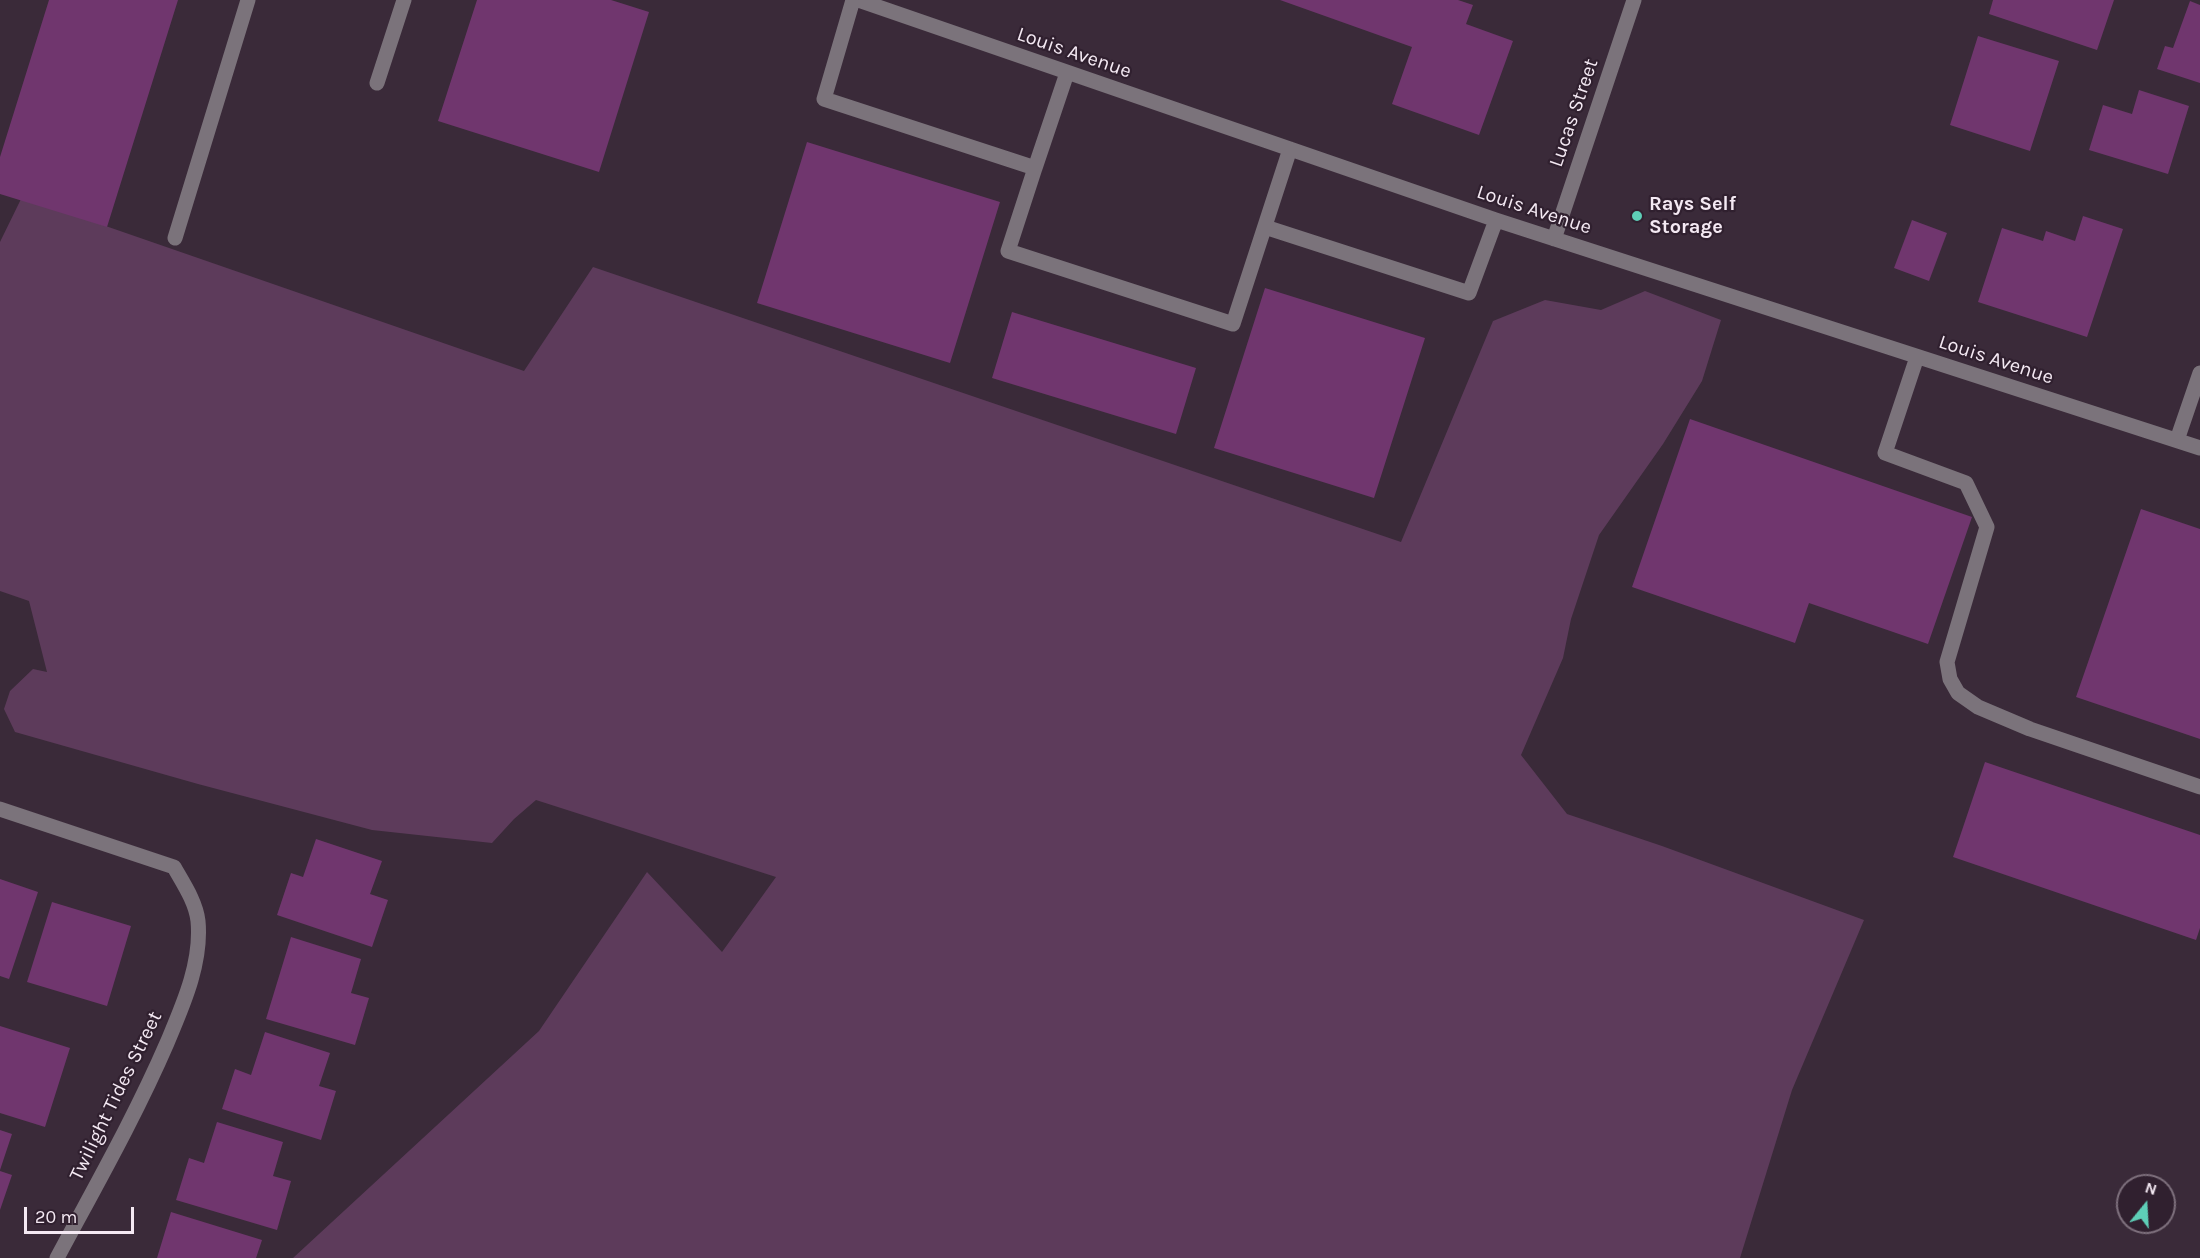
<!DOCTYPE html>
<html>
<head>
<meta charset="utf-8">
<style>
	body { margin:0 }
	#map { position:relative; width:2200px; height:1258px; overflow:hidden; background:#3a2a39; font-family:Karla,sans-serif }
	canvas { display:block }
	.north { position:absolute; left:2116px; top:1174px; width:60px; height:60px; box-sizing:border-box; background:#30202f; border:2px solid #7e707d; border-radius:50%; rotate:18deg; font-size:16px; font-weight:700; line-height:24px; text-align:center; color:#f4e9f3 }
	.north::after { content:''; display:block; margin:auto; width:21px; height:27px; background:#5eceb7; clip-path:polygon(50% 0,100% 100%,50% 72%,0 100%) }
	.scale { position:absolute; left:24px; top:1207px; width:110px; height:27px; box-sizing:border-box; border:3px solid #f4e9f3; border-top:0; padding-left:8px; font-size:18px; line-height:21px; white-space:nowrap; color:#f4e9f3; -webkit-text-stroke:4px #30202f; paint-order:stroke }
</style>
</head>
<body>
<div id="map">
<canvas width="2200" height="1258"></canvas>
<div class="north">N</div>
<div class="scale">20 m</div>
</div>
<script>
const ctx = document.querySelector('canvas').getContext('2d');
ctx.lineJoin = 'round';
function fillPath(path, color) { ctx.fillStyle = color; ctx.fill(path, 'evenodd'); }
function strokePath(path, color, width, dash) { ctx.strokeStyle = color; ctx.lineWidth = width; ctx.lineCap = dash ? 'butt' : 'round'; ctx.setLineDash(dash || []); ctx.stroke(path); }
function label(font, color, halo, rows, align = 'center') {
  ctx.font = font + ' Karla,sans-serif'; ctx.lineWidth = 4.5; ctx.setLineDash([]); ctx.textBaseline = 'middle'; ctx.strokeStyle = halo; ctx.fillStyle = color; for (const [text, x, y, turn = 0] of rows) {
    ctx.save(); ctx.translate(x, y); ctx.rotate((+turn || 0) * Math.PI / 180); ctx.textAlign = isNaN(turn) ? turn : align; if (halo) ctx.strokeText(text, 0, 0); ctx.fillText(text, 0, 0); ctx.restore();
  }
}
fillPath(new Path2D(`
	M22 197 524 371 593 267 1401 542 1493 321 1545 300 1601 310 1645 291 1721 320 1702 381 1663 444 1599 535 1571 619 1563 658 1521 755 1567 814 1662 846 1864 920 1792 1090 1740 1258H293L539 1031 647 872 722 952 776 877 536 800 514 819 492 843 372 830 198 784 15 732 4 709 10 691 33 669 47 672 29 601 0 591V242Z`), '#5d3b5b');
fillPath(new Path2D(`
	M49 0H178L107 227 0 194V157Z
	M477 0H611L649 12 599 172 438 121Z
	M1280 0H1458L1473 5 1466 24 1513 41 1479 135 1392 104 1412 47Z
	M1993 0H2114L2097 50 1989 14Z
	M2190 1 2200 5V83L2157 69 2165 46 2173 48Z
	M1978 36 2059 61 2030 151 1950 125Z
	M2139 90 2189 106 2168 174 2089 150 2103 105 2132 114Z
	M807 142 1000 202 950 363 757 303Z
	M2083 216 2123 229 2087 337 1978 302 2002 228 2043 241 2046 231 2075 241Z
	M1912 220 1947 233 1929 281 1894 268Z
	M1265 288 1425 338 1374 498 1214 448Z
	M1012 312 1196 368 1176 434 992 378Z
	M1690 419 1972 517 1928 644 1809 603 1795 643 1632 587Z
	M2141 509 2200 529V739L2076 697Z
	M1985 762 2200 835V928L2196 940 1953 857Z
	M316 839 382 861 370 894 388 900 372 947 277 915 291 873 303 877Z
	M0 879 38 892 9 979 0 976Z
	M52 902 131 926 107 1006 27 982Z
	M291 937 361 959 351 993 369 998 355 1045 266 1019Z
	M0 1026 70 1048 45 1127 0 1113Z
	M265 1032 330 1053 319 1086 336 1091 321 1140 222 1109 235 1069 251 1075Z
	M217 1122 283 1142 273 1176 291 1181 277 1230 176 1200 189 1158 204 1163Z
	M0 1130 12 1134 0 1170Z
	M0 1171 12 1175 0 1210Z
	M171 1212 262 1240 256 1258H157Z`), '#70366e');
strokePath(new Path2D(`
	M853 0 824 99 1035 168 1067 73
	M858 0 1496 220 2200 448
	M377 83 404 0
	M1035 168 1008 251 1233 324 1290 149
	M1265 227 1469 293 1496 220
	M175 238 248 0
	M1554 239 1634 0
	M1917 357 1885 453 1966 483 1987 527 1947 662 1950 679 1958 693 1978 707 2030 729 2200 787
	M2177 440 2200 373
	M0 809 174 867C183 883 196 902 198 921 202 963 183 1005 167 1043 135 1117 95 1187 57 1258`), '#7b737b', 15);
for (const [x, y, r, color] of [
	[1637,216,6,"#5eceb7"]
]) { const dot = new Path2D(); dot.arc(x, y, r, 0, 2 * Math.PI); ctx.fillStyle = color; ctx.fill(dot); strokePath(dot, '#30202f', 2); }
label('20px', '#f4e9f3', '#30202f', [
	["Louis Avenue",1074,53,19],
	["Lucas Street",1574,113,-71],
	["Louis Avenue",1534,210,18],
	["Louis Avenue",1996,360,18],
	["Twilight Tides Street",116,1096,-64]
]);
label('bold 20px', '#f4e9f3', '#30202f', [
	["Rays Self",1649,204],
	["Storage",1649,227]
], 'left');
</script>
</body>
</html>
